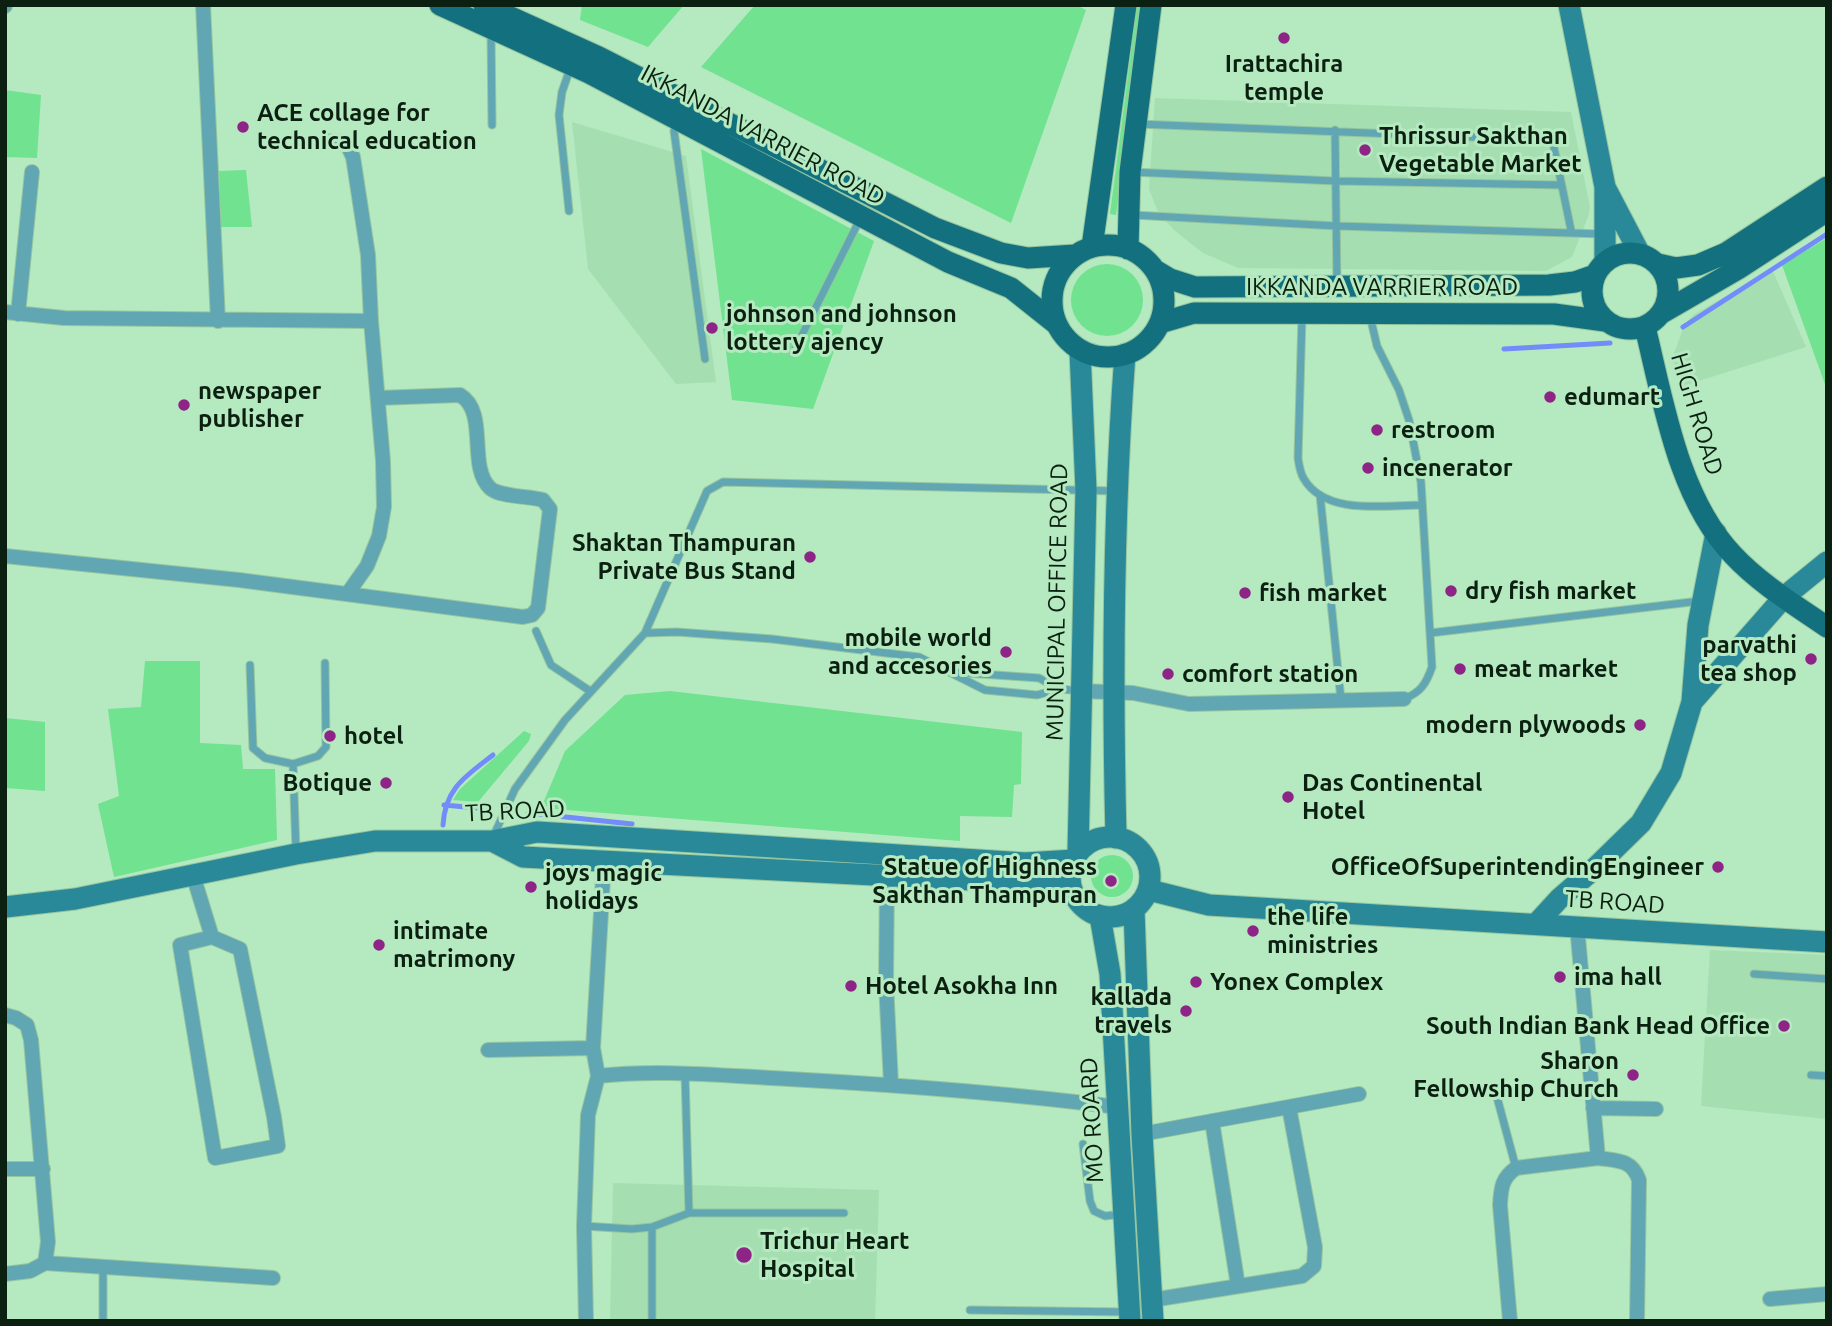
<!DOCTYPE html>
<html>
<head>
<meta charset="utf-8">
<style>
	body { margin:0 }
	#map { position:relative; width:1832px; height:1326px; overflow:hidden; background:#b5e9c0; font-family:Ubuntu,sans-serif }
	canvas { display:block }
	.frame { position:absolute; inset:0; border:7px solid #0c2011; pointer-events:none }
</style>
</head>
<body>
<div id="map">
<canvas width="1832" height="1326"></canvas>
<div class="frame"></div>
</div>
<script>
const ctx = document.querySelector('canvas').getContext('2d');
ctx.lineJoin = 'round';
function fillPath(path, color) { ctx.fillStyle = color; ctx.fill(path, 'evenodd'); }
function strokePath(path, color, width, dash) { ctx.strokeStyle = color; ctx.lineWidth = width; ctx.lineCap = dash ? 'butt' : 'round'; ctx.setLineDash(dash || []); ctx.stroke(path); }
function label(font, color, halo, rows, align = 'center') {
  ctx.font = font + ' Ubuntu,sans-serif'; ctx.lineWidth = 6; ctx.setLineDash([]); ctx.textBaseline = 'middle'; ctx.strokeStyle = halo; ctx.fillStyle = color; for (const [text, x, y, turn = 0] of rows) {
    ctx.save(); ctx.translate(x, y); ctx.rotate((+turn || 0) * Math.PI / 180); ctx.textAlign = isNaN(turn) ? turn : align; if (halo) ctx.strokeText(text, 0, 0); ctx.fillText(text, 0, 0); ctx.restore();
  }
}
fillPath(new Path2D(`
	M1155 98 1571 112 1590 207 1588 217 1572 257 1546 271 1238 268 1203 253 1174 230 1158 212 1149 189Z
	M572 122 686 156 716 382 676 384 588 269Z
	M1772 269 1806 347 1683 386 1672 359 1684 326 1693 315Z
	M1710 950 1827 955V1119L1701 1106Z
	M613 1183 879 1190 875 1321H610Z`), '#a5deb1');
fillPath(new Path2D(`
	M582 5H684L648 47 580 20Z
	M755 5H1076L1086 10 1011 223 701 67Z
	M1137 5H1143L1116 215 1110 214Z
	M5 90 41 95 37 158 5 157Z
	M701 149 874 241 813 409 732 400Z
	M246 170 252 227H221L219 171Z
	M1827 238V386L1826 387 1782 265Z
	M1071 300a36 36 0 1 1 72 0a36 36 0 1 1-72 0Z
	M145 661H200V743L241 745 243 769H275L277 840 114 877 98 804 119 796 108 709 141 707Z
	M670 691 1022 732 1021 784 1014 785 1012 817 960 816V841L541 808 565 751 625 695Z
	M5 718 45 722V791L5 788Z
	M524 731 531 734 529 741 478 802 453 800 460 789Z
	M1091 876a21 21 0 1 1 42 0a21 21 0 1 1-42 0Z`), '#70e290');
strokePath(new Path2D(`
	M1683 327 1827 234
	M1504 349 1610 343
	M444 805 477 808
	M528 813 632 824
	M443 825C445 788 466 776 493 755`), '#728cf9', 5);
const lane = new Path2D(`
	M491 31 492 125
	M1137 124 1550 140 1553 143 1571 230 1569 232
	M1335 130 1337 284
	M674 131 705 359
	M1131 172 1336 181 1561 185
	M569 211 559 115 562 92 571 66
	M1133 215 1337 226 1603 234
	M1370 316 1377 346 1399 390 1409 420 1421 482 1432 667C1426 684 1421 692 1404 699
	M1302 317 1298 458C1299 465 1300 473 1304 479 1326 516 1385 505 1422 505
	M793 353 861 217
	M1320 495 1341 700
	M536 631 551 665 590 691
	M645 633 707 491 723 482 1116 491
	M1430 633 1700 601
	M250 665 253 748 265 758 293 764
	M951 672 1039 678 1059 689
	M493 837 515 789 565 720 645 633 677 632 772 639 919 657 985 690 1037 695 1060 689 1081 691
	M296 851 293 764 318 756 326 747 325 663
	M1754 974 1827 979
	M685 1074 689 1213H844
	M1811 1075 1827 1076
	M1494 1086 1516 1168
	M1083 1144 1090 1201 1094 1211 1105 1216 1123 1214
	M584 1226 632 1229 652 1227 689 1213
	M970 1310 1127 1312
	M103 1321V1266
	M652 1321V1227`);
const street = new Path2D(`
	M203 5 218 321
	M5 6V5
	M325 141 346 142 353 157 368 255 371 321
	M5 312 64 318 371 321 383 461 384 507 379 536 367 566 348 593
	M18 314 32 172
	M5 556 239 580 523 617 532 615 538 608 550 509 543 500C530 496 499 497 490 488 467 466 489 412 460 395L378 398
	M1081 691 1133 693 1189 704 1404 699
	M193 875 212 937 240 949 274 1117 278 1146 215 1158 180 945 212 937
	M887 877 886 983 891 1084
	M1577 926 1598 1158C1617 1161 1632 1159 1639 1180L1637 1321
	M5 1015 16 1018 27 1025 31 1040 48 1242 45 1263 30 1271 5 1274
	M488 1050 593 1048
	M598 1076 593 1048 604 862
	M1593 1108 1656 1109
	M1212 1121 1238 1286
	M1142 1134 1359 1094
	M5 1169H43
	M45 1263 273 1278
	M1770 1299 1827 1294
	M1152 1300 1302 1276 1314 1266 1315 1247 1289 1107
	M586 1321 584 1226 588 1115 598 1076C661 1069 725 1076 789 1079 898 1085 1008 1093 1117 1107
	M1510 1321 1500 1205C1501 1187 1502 1178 1516 1168L1598 1158`);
const secondary = new Path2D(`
	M1569 5 1605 187V262
	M1606 189 1640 254
	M1692 702 1784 597 1827 562
	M1070 877a40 40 0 1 1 80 0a40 40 0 1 1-80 0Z
	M1116 838C1112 677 1113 515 1125 354
	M492 841 523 857 1070 885
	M1078 853 1086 490 1080 351
	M1149 890 1209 905 1827 942
	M5 907 75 899 296 854 375 841H492L537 832 1025 863 1074 860
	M1134 910 1142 1134 1153 1321
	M1100 916 1110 974 1130 1321
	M1537 923 1559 899 1596 867 1641 823 1671 773 1692 702 1698 625 1716 533`);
const primary = new Path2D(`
	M440 5 589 73 948 262 1011 288 1055 323
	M484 5 599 57 935 228 1001 253 1028 258 1075 255
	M1052 301a56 56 0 1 1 112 0a56 56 0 1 1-112 0Z
	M1092 247 1126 5
	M1128 249 1130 172 1151 5
	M1592 291a38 38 0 1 1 76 0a38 38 0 1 1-76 0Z
	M1658 264 1676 268 1698 265 1726 253 1827 187
	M1155 270 1170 279 1195 287 1549 285 1575 282 1595 275
	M1662 313 1738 269 1827 211
	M1160 323 1194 313 1554 314 1605 321
	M1645 327C1663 400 1678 498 1733 555 1759 583 1795 605 1827 627`);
strokePath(lane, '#97c5a0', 9);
strokePath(street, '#97c5a0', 16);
strokePath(secondary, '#97c5a0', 23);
strokePath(primary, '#97c5a0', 23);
strokePath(lane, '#60a6b3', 7);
strokePath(street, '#60a6b3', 14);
strokePath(secondary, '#298998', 21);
strokePath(primary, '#13717f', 21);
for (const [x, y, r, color] of [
	[1284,38,7,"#8f2487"],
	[243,127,7,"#8f2487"],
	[1365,150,7,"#8f2487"],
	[712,328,7,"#8f2487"],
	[1550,397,7,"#8f2487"],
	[184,405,7,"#8f2487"],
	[1377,430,7,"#8f2487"],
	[1368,468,7,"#8f2487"],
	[810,557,7,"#8f2487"],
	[1451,591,7,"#8f2487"],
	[1245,593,7,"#8f2487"],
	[1006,652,7,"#8f2487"],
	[1811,659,7,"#8f2487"],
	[1460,669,7,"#8f2487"],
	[1168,674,7,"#8f2487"],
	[1640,725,7,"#8f2487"],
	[330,736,7,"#8f2487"],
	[386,783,7,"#8f2487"],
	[1288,797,7,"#8f2487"],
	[1718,867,7,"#8f2487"],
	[1111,881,7,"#8f2487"],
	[531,887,7,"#8f2487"],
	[1253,931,7,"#8f2487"],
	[379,945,7,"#8f2487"],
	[1560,977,7,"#8f2487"],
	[1196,982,7,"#8f2487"],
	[851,986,7,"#8f2487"],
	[1186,1011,7,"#8f2487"],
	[1784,1026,7,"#8f2487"],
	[1633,1075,7,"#8f2487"],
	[744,1255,9,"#8f2487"]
]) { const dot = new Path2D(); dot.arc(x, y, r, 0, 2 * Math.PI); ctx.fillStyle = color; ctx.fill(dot); strokePath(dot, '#b5e9c0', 2.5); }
label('bold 24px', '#0c2011', '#b5e9c0', [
	["Irattachira",1284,64,"center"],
	["temple",1284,92,"center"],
	["ACE collage for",257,113],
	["technical education",257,141],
	["Thrissur Sakthan",1379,136],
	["Vegetable Market",1379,164],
	["johnson and johnson",726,314],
	["lottery ajency",726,342],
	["newspaper",198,391],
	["publisher",198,419],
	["edumart",1564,397],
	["restroom",1391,430],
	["incenerator",1382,468],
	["Shaktan Thampuran",796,543,"right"],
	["Private Bus Stand",796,571,"right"],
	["dry fish market",1465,591],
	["fish market",1259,593],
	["mobile world",992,638,"right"],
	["and accesories",992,666,"right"],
	["parvathi",1797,645,"right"],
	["tea shop",1797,673,"right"],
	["meat market",1474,669],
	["comfort station",1182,674],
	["modern plywoods",1626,725,"right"],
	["hotel",344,736],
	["Botique",372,783,"right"],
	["Das Continental",1302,783],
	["Hotel",1302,811],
	["Statue of Highness",1097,867,"right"],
	["Sakthan Thampuran",1097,895,"right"],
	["OfficeOfSuperintendingEngineer",1704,867,"right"],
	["joys magic",545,873],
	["holidays",545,901],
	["the life",1267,917],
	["ministries",1267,945],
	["intimate",393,931],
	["matrimony",393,959],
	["ima hall",1574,977],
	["Yonex Complex",1210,982],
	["Hotel Asokha Inn",865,986],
	["kallada",1172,997,"right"],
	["travels",1172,1025,"right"],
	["South Indian Bank Head Office",1770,1026,"right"],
	["Sharon",1619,1061,"right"],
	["Fellowship Church",1619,1089,"right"],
	["Trichur Heart",760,1241],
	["Hospital",760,1269]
], 'left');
label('24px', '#0c2011', '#b5e9c0', [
	["IKKANDA VARRIER ROAD",763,135,28],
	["IKKANDA VARRIER ROAD",1382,287],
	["HIGH ROAD",1697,414,73],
	["MUNICIPAL OFFICE ROAD",1057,602,-89],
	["TB ROAD",515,811,-3],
	["TB ROAD",1615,902,4],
	["MO ROARD",1092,1120,-93]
]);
</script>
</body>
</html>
